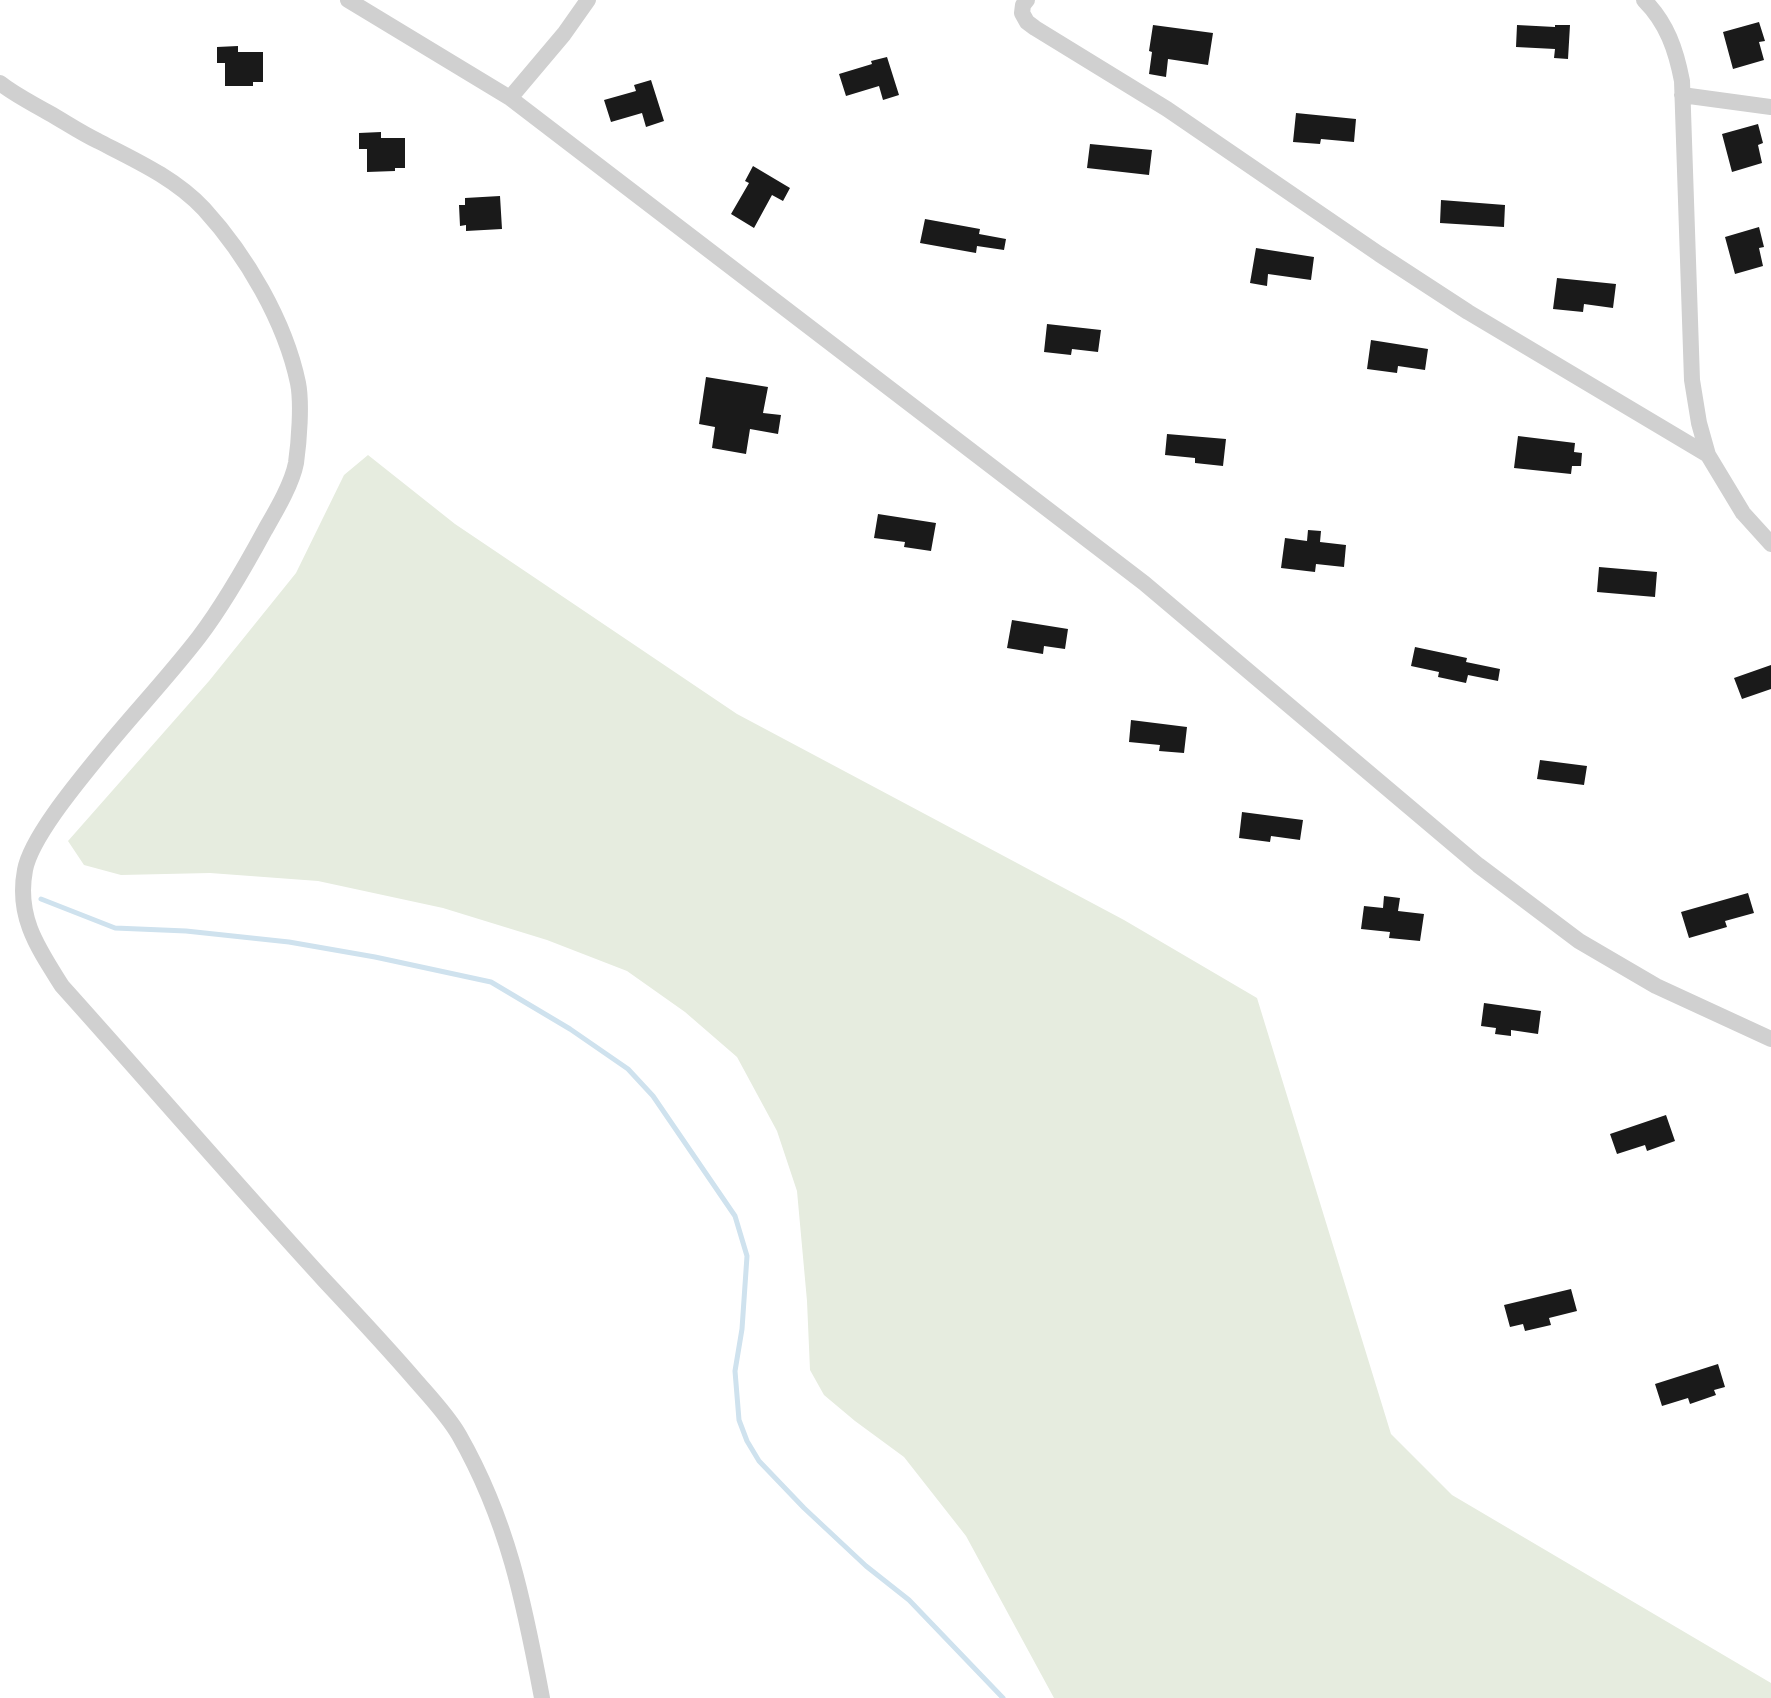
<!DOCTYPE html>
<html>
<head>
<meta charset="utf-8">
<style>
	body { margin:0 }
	canvas { display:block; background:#fff }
</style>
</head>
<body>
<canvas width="1771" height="1698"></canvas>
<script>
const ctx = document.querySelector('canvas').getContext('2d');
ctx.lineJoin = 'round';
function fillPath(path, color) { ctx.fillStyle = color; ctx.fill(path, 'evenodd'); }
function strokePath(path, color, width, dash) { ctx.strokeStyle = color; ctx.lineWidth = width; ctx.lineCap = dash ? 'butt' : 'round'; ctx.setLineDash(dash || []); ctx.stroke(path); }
fillPath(new Path2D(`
	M368 455 455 524 737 714 1124 920 1257 998 1391 1434 1452 1495 1771 1683V1698H1054L966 1536 904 1457 855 1421 824 1395 810 1370 807 1301 797 1191 777 1131 737 1057 685 1012 627 971 547 940 443 908 318 881 210 873 121 875 84 865 68 841 209 681 296 573 344 475Z`), '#e6ecdf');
strokePath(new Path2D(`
	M41 899 115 928 186 931 289 942 375 957 491 982 570 1029 628 1069 653 1096 735 1216 747 1256 742 1329 735 1371 739 1420 747 1441 759 1461 804 1508 866 1566 909 1600 1003 1698`), '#cfe2ee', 5);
fillPath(new Path2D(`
	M1759 22 1765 41 1759 42 1764 60 1733 69 1723 32Z
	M1153 25 1213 33 1208 65 1168 59 1166 77 1149 74 1152 52 1149 51Z
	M1517 25 1555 27V25H1570L1568 59 1554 58 1555 49 1516 47Z
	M238 46V52H263V82H253V86H225V63H217V47Z
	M887 57 899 95 883 100 879 86 846 96 839 74 872 64 871 61Z
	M651 80 664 121 646 127 642 113 611 122 604 100 636 91 634 85Z
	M1296 113 1356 119 1354 142 1321 139 1320 144 1293 142Z
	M1758 124 1763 143 1758 145 1762 163 1732 172 1722 134Z
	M381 132V138H405V168H395V171L367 172V149H359V133Z
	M1090 144 1152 150 1149 175 1087 168Z
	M753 166 790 188 783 201 772 195 754 228 731 214 749 183 745 181Z
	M500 196 502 229 466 231V225L460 226 459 205H465V198Z
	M1441 200 1505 205 1504 227 1440 223Z
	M925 219 980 229 979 234 1006 239 1004 250 977 246 976 253 920 243Z
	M1759 227 1764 247 1759 248 1763 266 1735 274 1725 237Z
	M1256 248 1314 257 1311 280 1268 274 1267 286 1250 283Z
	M1557 278 1616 284 1613 308 1584 304 1583 312 1553 309Z
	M1047 324 1101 330 1098 352 1072 349 1071 355 1044 352Z
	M1371 340 1428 349 1425 370 1398 366 1397 373 1367 369Z
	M706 377 768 387 763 413 781 415 778 434 750 429 746 454 712 448 715 427 699 424Z
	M1167 434 1226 439 1223 466 1195 463V458L1165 455Z
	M1518 436 1575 443 1574 452 1582 453 1581 466H1572L1571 474 1514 468Z
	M878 514 936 523 931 551 904 547 905 542 874 538Z
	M1308 530 1321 531 1320 542 1346 545 1344 567 1316 564 1315 572 1281 568 1285 538 1307 541Z
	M1599 567 1657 572 1655 597 1597 592Z
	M1012 620 1068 629 1065 649 1044 646 1043 654 1007 648Z
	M1415 647 1467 658 1466 662 1500 669 1498 681 1468 675 1466 683 1438 677 1439 672 1411 666Z
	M1771 665V689L1742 699 1734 678Z
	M1131 720 1187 727 1184 753 1159 751 1160 745 1129 742Z
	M1540 760 1587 766 1584 785 1537 779Z
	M1242 812 1303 820 1300 840 1271 836 1270 842 1239 838Z
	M1748 893 1754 913 1725 921 1727 927 1689 938 1681 912Z
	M1384 896 1400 898 1398 911 1424 914 1420 941 1389 938 1390 932 1361 929 1364 906 1383 908Z
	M1484 1003 1541 1011 1538 1034 1511 1030V1036L1495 1034 1496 1028 1481 1026Z
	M1666 1115 1675 1141 1647 1151 1645 1145 1617 1154 1610 1134Z
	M1571 1289 1577 1311 1549 1318 1551 1325 1525 1331 1523 1324 1510 1327 1504 1305Z
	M1718 1364 1725 1387 1714 1390 1716 1395 1690 1404 1688 1398 1662 1406 1655 1384Z`), '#1a1a1a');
strokePath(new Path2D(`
	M348 0 510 98 1144 583 1478 865 1579 941 1656 986 1771 1039
	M1027 0 1023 5 1022 13 1027 22 1035 28 1167 109 1379 254 1468 312 1708 455
	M1644 0C1667 23 1676 50 1682 81L1692 380 1699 423 1708 455 1743 513 1771 544
	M0 83C15 95 32 103 49 113 65 122 81 133 98 141 135 160 175 178 204 209 246 255 285 321 298 383 302 403 299 442 296 463 292 484 276 511 265 530 245 567 224 604 199 637 169 676 134 713 103 751 81 778 31 837 25 870 16 917 38 948 62 986 150 1084 236 1184 325 1281 356 1314 387 1347 417 1382 431 1398 448 1416 459 1435 508 1521 524 1602 542 1698
	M1682 95 1771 107
	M510 98 564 34 588 0`), '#d0d0d0', 16);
</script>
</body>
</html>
